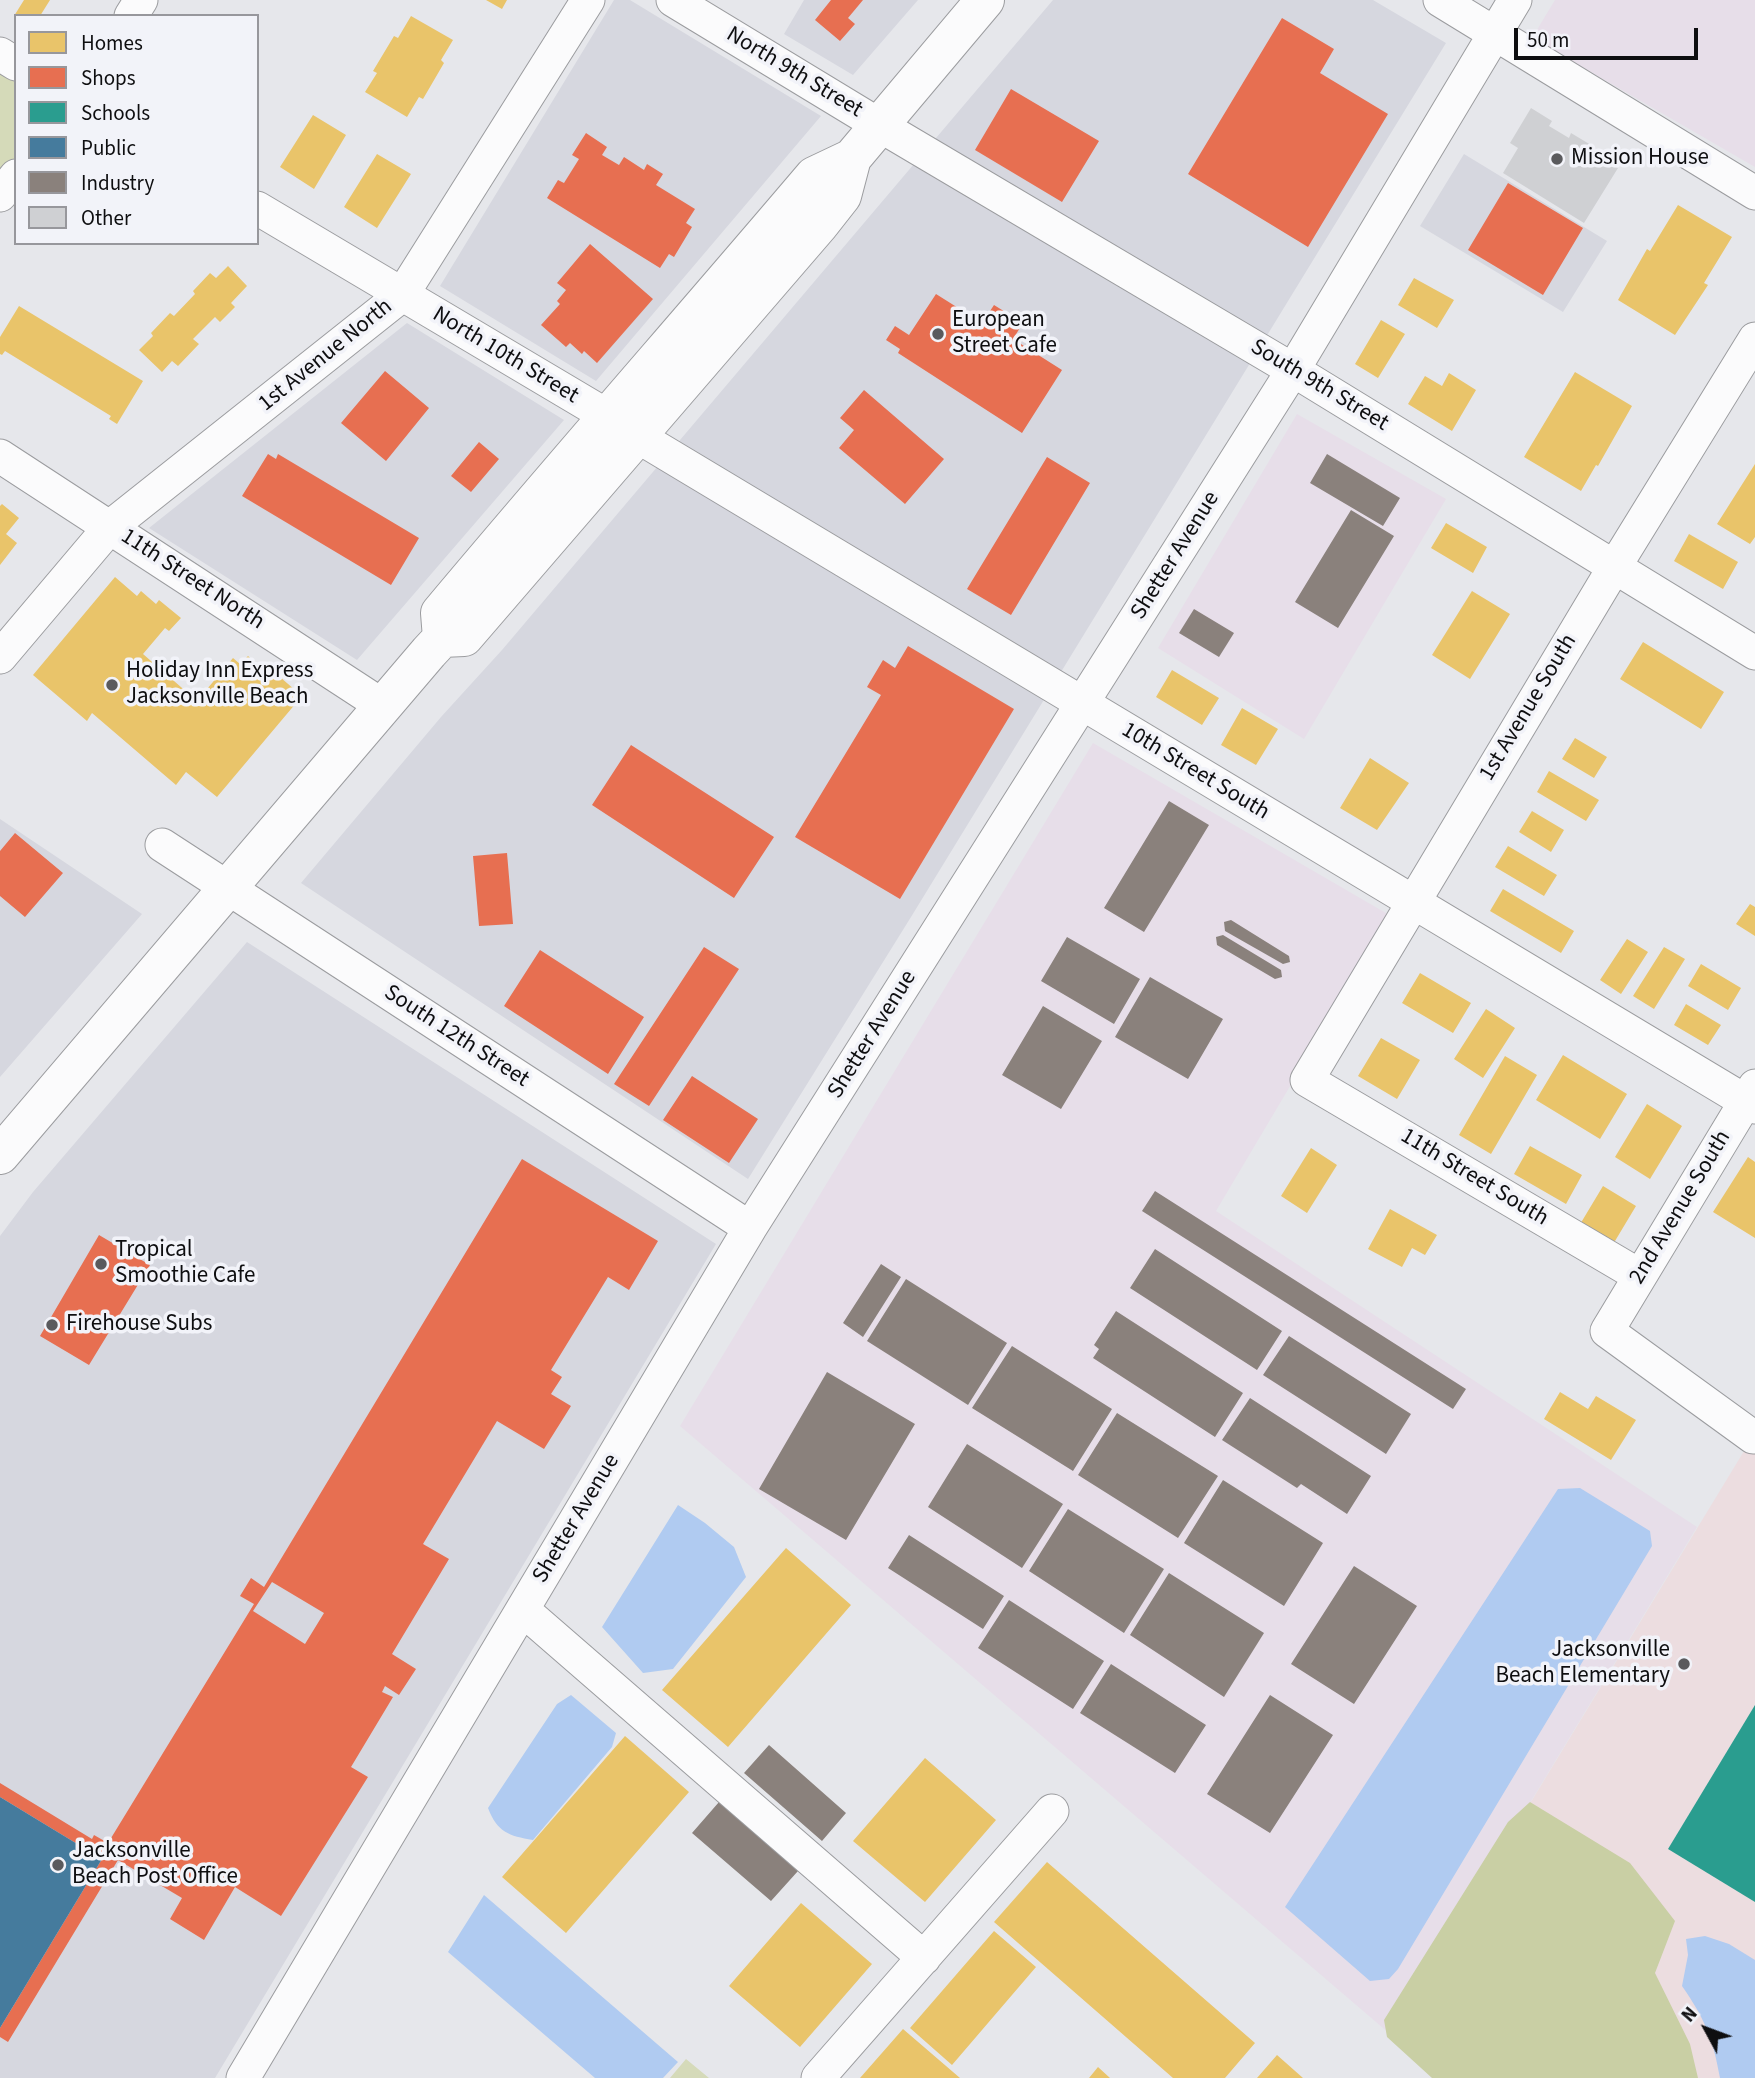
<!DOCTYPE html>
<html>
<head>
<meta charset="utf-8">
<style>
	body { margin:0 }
	#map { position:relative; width:1755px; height:2078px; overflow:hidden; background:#e6e7eb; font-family:"Source Sans 3",sans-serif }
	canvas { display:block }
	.legend { position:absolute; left:14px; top:14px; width:245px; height:231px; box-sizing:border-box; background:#f2f3f9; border:2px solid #97979c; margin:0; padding:9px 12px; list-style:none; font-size:21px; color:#0e0e10 }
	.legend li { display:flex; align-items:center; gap:14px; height:35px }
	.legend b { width:35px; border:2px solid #97979c }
	.north { position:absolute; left:1671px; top:1994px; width:70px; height:70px; -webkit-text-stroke:5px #f2f3f9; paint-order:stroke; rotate:311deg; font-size:19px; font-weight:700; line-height:28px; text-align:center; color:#0e0e10 }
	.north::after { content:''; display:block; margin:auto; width:24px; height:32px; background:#0e0e10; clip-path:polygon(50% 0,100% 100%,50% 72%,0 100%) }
	.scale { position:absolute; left:1514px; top:28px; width:184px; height:32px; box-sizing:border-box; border:4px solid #0e0e10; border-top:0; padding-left:9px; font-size:21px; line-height:24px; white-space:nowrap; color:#0e0e10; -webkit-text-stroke:5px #f2f3f9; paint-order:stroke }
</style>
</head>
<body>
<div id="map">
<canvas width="1755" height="2078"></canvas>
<ul class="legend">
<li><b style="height:19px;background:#e9c46a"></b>Homes</li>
<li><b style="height:19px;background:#e76f51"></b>Shops</li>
<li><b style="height:19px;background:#2a9d8f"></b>Schools</li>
<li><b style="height:19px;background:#457b9d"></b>Public</li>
<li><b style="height:19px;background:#8a817c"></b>Industry</li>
<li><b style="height:19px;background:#cfd0d3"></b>Other</li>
</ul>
<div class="north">N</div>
<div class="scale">50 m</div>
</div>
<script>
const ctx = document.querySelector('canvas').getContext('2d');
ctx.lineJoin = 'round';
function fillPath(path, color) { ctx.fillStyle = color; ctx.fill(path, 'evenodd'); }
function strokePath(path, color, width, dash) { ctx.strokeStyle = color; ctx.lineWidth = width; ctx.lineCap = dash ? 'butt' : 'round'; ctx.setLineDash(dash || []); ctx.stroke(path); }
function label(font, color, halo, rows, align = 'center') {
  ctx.font = font + ' "Source Sans 3",sans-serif'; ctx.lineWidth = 7; ctx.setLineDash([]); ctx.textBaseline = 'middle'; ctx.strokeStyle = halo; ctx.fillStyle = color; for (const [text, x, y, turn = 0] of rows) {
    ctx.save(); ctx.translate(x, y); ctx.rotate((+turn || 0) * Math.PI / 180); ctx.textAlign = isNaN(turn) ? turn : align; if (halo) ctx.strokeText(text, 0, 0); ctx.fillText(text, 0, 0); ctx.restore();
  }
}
fillPath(new Path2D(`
	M614 0H630L821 116 596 381 440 286Z
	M804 0H918L853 75 784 34Z
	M1053 0H1373L1446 43 911 917 748 1179 301 883 441 717 502 650Z
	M1464 154 1607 241 1563 312 1420 226Z
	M407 323 564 420 357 660 149 528Z
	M0 819 142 914 0 1077Z
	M247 942 716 1244 215 2078H0V1236L33 1192Z`), '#d6d7df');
fillPath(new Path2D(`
	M1555 0H1755V167L1532 38Z
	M1297 414 1446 499 1304 739 1158 648Z
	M1093 743 1391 916 1216 1211 1697 1527 1390 2034 680 1426Z`), '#e7dee9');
fillPath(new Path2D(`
	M1755 1433V2078H1439L1390 2034Z`), '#ecdde0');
fillPath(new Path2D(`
	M0 67 16 77V157L0 175Z
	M686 2059 709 2078H670Z`), '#d5dab9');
fillPath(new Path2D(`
	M1530 1802 1630 1863 1675 1921 1655 1973 1690 2044 1698 2078H1432L1387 2037 1384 2020 1508 1822Z`), '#c9cfa4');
fillPath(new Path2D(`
	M1580 1488 1650 1531 1652 1546 1398 1969 1389 1979 1370 1981 1285 1907 1558 1489Z
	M678 1505 705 1523 734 1547 746 1577 673 1669 643 1673 602 1627Z
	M571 1695 616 1733 612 1747 533 1840C509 1836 497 1832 488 1808L557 1704Z
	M484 1895 678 2062 663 2078H595L448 1952Z
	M1705 1936 1729 1944 1755 1960V2078H1720C1713 2039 1705 2019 1682 1986L1688 1955 1686 1939Z`), '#b0cbf1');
fillPath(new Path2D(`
	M24 0H50L40 16H14Z
	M486 0H507L502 9Z
	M411 16 453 40 441 60 444 63 423 99 419 97 407 117 365 92 377 73 373 71 394 36 398 38Z
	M313 115 346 135 314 189 280 167Z
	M377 154 411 174 377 228 344 207Z
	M1678 205 1732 237 1704 283 1708 285 1675 335 1618 300 1647 249 1650 251Z
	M228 266 247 286 231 303 235 307 220 322 215 317 193 339 199 344 178 366 172 361 162 372 139 350 153 336 151 333 170 313 174 316 195 294 193 291 210 273 216 278Z
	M1414 278 1454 300 1437 328 1398 305Z
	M19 306 143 381 117 424 109 419 111 416 5 351 2 355 0 354V337Z
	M1381 320 1405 334 1378 378 1355 364Z
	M1575 372 1632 406 1598 466 1596 465 1581 491 1524 457Z
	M1449 373 1476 390 1452 431 1408 404 1425 376 1442 386Z
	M1755 464V537L1750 544 1717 524Z
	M2 504 19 518 6 534 17 543 0 565V506Z
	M1446 523 1487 547 1473 573 1431 548Z
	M1689 534 1738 562 1723 589 1674 561Z
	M115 577 137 596 141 591 156 604 159 600 181 618 169 631 165 628 143 654 197 701 233 658 240 664 248 656 269 674 273 671 302 696 217 797 186 772 176 785 92 713 87 721 33 675Z
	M1472 591 1510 614 1470 679 1432 655Z
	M1643 642 1724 692 1701 729 1620 679Z
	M1172 670 1219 698 1202 725 1156 697Z
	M1242 708 1278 729 1256 765 1221 745Z
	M1575 738 1607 757 1594 778 1562 759Z
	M1370 758 1409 783 1377 830 1340 808Z
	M1549 771 1599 800 1586 821 1537 792Z
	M1532 811 1564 830 1551 852 1519 832Z
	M1508 846 1557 875 1544 896 1495 867Z
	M1503 889 1574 931 1561 953 1490 911Z
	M1750 904 1755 907V936L1736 924Z
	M1627 939 1648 952 1621 994 1600 980Z
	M1664 947 1685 959 1654 1009 1633 996Z
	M1701 964 1741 988 1728 1010 1688 986Z
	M1420 973 1471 1003 1453 1033 1402 1003Z
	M1686 1004 1721 1025 1708 1045 1674 1025Z
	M1486 1009 1515 1028 1483 1078 1454 1059Z
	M1381 1038 1420 1060 1397 1099 1358 1076Z
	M1563 1055 1627 1094 1600 1139 1536 1100Z
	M1505 1056 1537 1075 1491 1154 1459 1135Z
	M1647 1104 1682 1126 1650 1179 1615 1157Z
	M1530 1146 1582 1175 1566 1204 1514 1174Z
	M1311 1148 1337 1165 1307 1213 1281 1196Z
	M1748 1157 1755 1162V1238L1713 1212Z
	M1603 1186 1636 1206 1612 1246 1579 1226Z
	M1390 1209 1437 1235 1425 1255 1412 1248 1402 1267 1368 1249Z
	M1560 1392 1588 1409 1596 1396 1636 1420 1611 1460 1544 1419Z
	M786 1548 851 1605 728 1747 662 1690Z
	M625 1736 689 1792 566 1933 502 1877Z
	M925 1758 996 1820 925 1902 853 1841Z
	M1047 1862 1255 2043 1225 2078H1173L994 1922Z
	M801 1903 872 1964 800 2047 729 1986Z
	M994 1931 1036 1967 952 2065 910 2028Z
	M903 2029 960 2078H860Z
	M1277 2055 1303 2078H1257Z
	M1098 2067 1110 2078H1089Z`), '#e9c46a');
fillPath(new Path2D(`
	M831 0H863L848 18 855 24 840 41 815 20Z
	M1282 18 1334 49 1320 73 1388 114 1308 247 1188 174Z
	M1011 89 1099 141 1062 202 975 150Z
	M586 133 607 147 602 155 619 165 624 157 644 170 647 164 663 174 656 185 695 209 686 223 692 227 674 257 669 254 660 268 547 198 558 180 564 183 579 159 572 155Z
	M1508 183 1583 228 1543 295 1468 250Z
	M590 244 653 299 597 363 584 351 582 354 570 343 566 347 541 325 560 304 557 301 566 290 557 283Z
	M936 294 982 323 994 305 1023 323 1013 339 1062 370 1022 433 898 353 900 349 886 340 895 326 909 335Z
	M385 371 429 408 386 461 341 423Z
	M864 390 944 459 905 504 839 448 854 430 840 418Z
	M479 442 499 459 471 492 451 476Z
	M268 454 276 459 278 454 419 538 391 585 242 496Z
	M1047 457 1090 483 1011 615 967 589Z
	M908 646 1014 709 900 899 795 837 881 695 867 687 883 660 895 668Z
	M631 745 774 837 734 898 592 805Z
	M15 833 63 873 25 917 0 896V851Z
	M507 853 513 924 479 926 473 856Z
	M704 947 739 969 649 1106 614 1084Z
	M540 950 644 1017 608 1074 504 1006Z
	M692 1076 758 1119 729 1163 663 1120Z
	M522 1159 658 1241 629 1290 608 1277 551 1370 562 1377 551 1394 571 1406 544 1449 497 1421 423 1544 449 1559 392 1654 416 1669 399 1695 385 1686 382 1692 393 1697 351 1767 368 1777 281 1916 235 1887 204 1940 170 1919 182 1898 118 1860 8 2042 0 2037V2028L102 1859 0 1797V1783L92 1839 94 1835 108 1843 254 1604 240 1596 251 1578 264 1587ZM272 1582 324 1613 305 1644 253 1611Z
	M99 1235 150 1265 89 1365 40 1336Z`), '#e76f51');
fillPath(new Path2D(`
	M1755 1705V1902L1668 1849Z`), '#2a9d8f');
fillPath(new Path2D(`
	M0 1797 102 1859 0 2028Z`), '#457b9d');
fillPath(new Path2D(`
	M1327 454 1400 498 1383 526 1310 483Z
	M1351 510 1394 536 1338 628 1295 602Z
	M1194 609 1234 633 1219 657 1179 633Z
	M1169 801 1209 825 1144 932 1104 908Z
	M1231 920 1289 956 1290 962 1283 964 1225 931 1224 922Z
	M1223 935 1281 970 1282 977 1275 979 1217 945 1216 937Z
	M1067 937 1140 979 1114 1024 1041 981Z
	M1150 977 1223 1019 1188 1079 1115 1037Z
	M1043 1006 1102 1041 1061 1109 1002 1075Z
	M1155 1191 1466 1389 1453 1409 1142 1211Z
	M1155 1249 1282 1331 1257 1370 1130 1288Z
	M881 1264 901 1277 863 1337 843 1323Z
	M906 1279 1007 1343 968 1405 867 1341Z
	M1116 1311 1243 1393 1215 1437 1093 1358 1099 1349 1094 1345Z
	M1289 1336 1411 1414 1386 1454 1263 1375Z
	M1012 1346 1112 1409 1073 1471 972 1408Z
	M827 1372 915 1424 846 1540 759 1489Z
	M1250 1398 1371 1476 1347 1514 1301 1484 1297 1488 1222 1440Z
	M1117 1413 1218 1476 1178 1538 1078 1475Z
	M967 1444 1063 1504 1022 1568 928 1507Z
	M1223 1480 1323 1543 1284 1606 1184 1543Z
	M1068 1509 1164 1569 1124 1633 1029 1571Z
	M909 1535 1004 1596 983 1629 888 1568Z
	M1354 1566 1417 1606 1354 1704 1291 1664Z
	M1169 1573 1264 1633 1224 1697 1130 1635Z
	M1009 1600 1104 1661 1073 1709 978 1648Z
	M1111 1664 1206 1725 1175 1773 1080 1713Z
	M1270 1695 1333 1735 1270 1833 1207 1794Z
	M769 1745 846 1813 822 1841 744 1773Z
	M719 1802 798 1871 771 1901 692 1833Z`), '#8a817c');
fillPath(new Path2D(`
	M1531 108 1552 121 1549 126 1569 138 1571 133 1591 145 1588 150 1618 168 1584 223 1503 173 1518 148 1510 143Z`), '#cfd0d3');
const minor = new Path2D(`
	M673 0 879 125 1293 370 1755 653
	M1440 0 1755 193
	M131 16 141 0
	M0 54 16 64
	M0 195 16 176
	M257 208 609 417
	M637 436 1755 1107
	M0 456 383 706
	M0 657 110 527 402 295 588 0
	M162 845 750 1228
	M1640 1276 1307 1080 1615 566 1755 339
	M1753 1437 1607 1331 1755 1086
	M523 1610 924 1958
	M243 2078 750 1228 1293 370 1515 0
	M818 2078 1052 1811`);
const highway = new Path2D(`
	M442 638 440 613C563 466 690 322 814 176L852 158 985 0
	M0 1155 429 652 442 638 464 637 820 224 842 196 852 158`);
strokePath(minor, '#9b9c9f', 35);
strokePath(highway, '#9b9c9f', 40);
strokePath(minor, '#fbfbfc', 33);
strokePath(highway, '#fbfbfc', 38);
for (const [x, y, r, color] of [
	[1557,159,7,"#5a5a5d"],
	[938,334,7,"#5a5a5d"],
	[112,685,7,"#5a5a5d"],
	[101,1264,7,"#5a5a5d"],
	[52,1325,7,"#5a5a5d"],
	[1684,1664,7,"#5a5a5d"],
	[58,1865,7,"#5a5a5d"]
]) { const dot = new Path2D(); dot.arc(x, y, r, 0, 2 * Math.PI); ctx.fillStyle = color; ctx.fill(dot); strokePath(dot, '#f2f3f9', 2.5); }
label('23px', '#0e0e10', '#f2f3f9', [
	["North 9th Street",794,73,31],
	["1st Avenue North",326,356,-39],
	["North 10th Street",505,356,31],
	["South 9th Street",1319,386,31],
	["Shetter Avenue",1176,556,-58],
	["11th Street North",192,580,33],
	["1st Avenue South",1529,708,-59],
	["10th Street South",1195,772,31],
	["Shetter Avenue",873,1035,-58],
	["South 12th Street",456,1037,33],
	["11th Street South",1474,1178,31],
	["2nd Avenue South",1681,1208,-59],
	["Shetter Avenue",577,1519,-59]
]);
label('23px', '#0e0e10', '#f2f3f9', [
	["Mission House",1571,159],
	["European",952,321],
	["Street Cafe",952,347],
	["Holiday Inn Express",126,672],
	["Jacksonville Beach",126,698],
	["Tropical",115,1251],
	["Smoothie Cafe",115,1277],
	["Firehouse Subs",66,1325],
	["Jacksonville",1670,1651,"right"],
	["Beach Elementary",1670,1677,"right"],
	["Jacksonville",72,1852],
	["Beach Post Office",72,1878]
], 'left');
</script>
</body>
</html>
